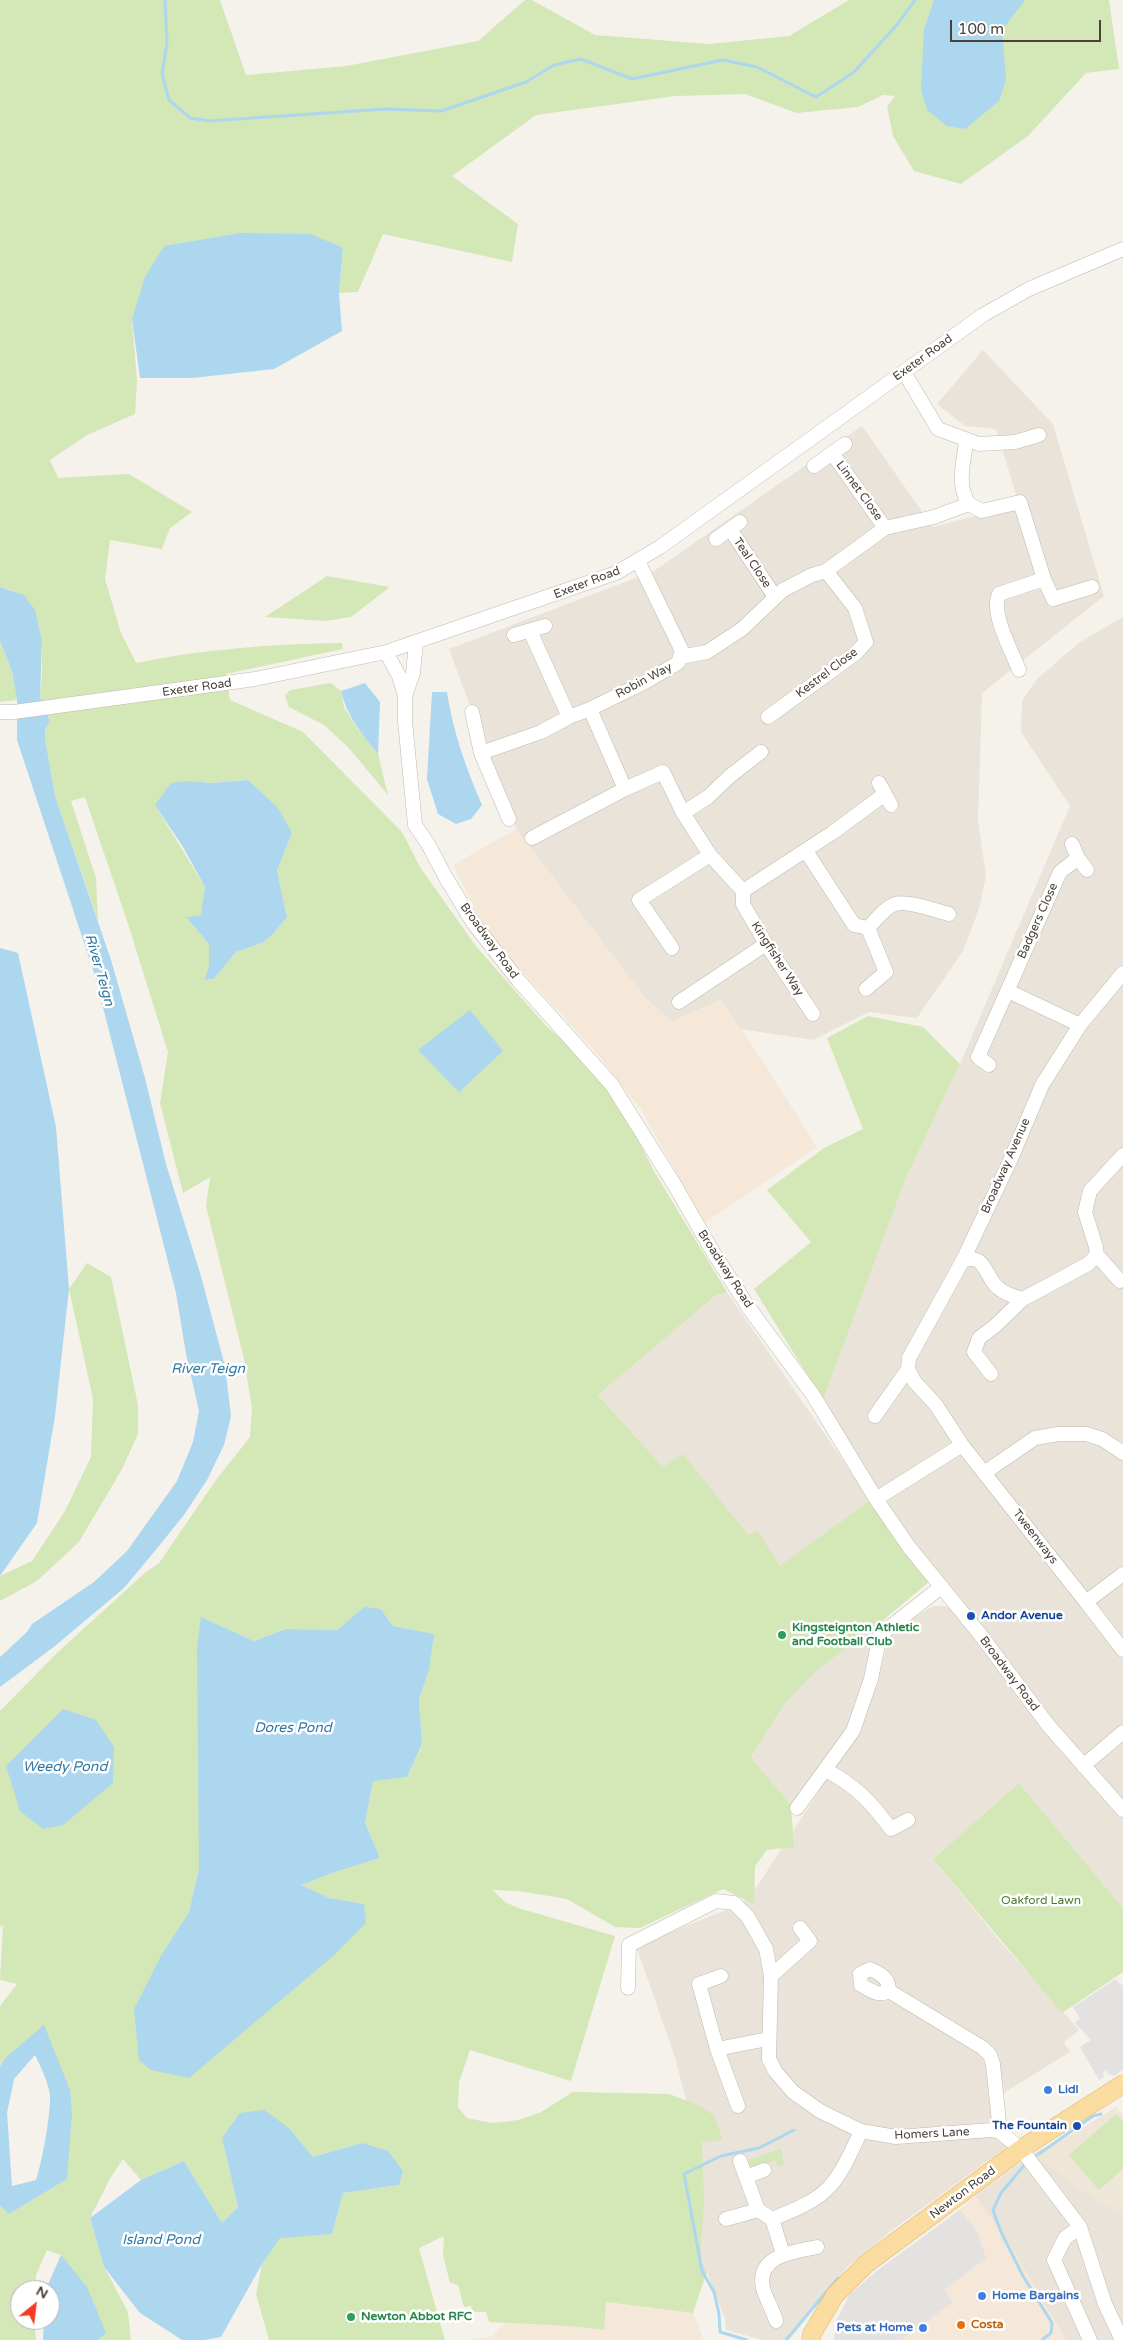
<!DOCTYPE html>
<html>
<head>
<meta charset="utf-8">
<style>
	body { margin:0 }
	#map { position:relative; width:1123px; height:2340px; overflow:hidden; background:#f5f2ec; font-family:"Varela Round",sans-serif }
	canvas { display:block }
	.north { position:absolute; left:10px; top:2280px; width:50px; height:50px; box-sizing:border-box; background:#fff; border:1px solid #b7b3b0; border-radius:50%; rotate:29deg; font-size:14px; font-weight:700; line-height:20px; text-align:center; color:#4a4239 }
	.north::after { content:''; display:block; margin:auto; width:18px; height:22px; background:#f23a26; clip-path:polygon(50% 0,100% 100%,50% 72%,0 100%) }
	.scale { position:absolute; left:950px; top:20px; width:151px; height:22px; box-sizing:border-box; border:2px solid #4a4239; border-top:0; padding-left:6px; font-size:15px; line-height:18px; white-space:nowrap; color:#4a4239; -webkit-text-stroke:4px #fff; paint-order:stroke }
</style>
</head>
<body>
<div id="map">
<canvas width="1123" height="2340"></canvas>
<div class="north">N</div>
<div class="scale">100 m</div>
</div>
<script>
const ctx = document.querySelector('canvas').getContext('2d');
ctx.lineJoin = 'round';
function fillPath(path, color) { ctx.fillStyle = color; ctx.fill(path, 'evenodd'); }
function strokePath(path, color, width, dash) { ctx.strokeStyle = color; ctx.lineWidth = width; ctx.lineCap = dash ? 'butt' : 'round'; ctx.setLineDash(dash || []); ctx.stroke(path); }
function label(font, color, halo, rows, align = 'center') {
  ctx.font = font + ' "Varela Round",sans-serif'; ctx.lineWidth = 5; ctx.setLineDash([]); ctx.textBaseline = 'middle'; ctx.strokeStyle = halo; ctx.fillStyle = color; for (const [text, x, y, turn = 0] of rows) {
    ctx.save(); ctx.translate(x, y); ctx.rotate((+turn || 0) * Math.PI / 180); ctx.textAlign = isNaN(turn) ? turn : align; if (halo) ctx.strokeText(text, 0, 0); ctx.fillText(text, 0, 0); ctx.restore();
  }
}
fillPath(new Path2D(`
	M983 350 1053 424 1104 596 982 693 978 820 986 876 979 909 963 951 917 1018 869 1012 813 1040 740 1029 721 1000 671 1022 643 995 516 829 449 649 654 571 862 426 933 527 1019 504 996 429 965 426 937 404Z
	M1123 617V1801L1034 1699 911 1544 823 1400 906 1178 960 1064 1070 806 1021 732 1022 701 1036 680 1080 642Z
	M727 1292 870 1500 780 1566 758 1532 748 1536 683 1455 663 1467 598 1395 715 1296Z
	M933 1606H946L956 1611 1123 1815V1908L1019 1783 933 1859 998 1939 1079 2030 1064 2042 1070 2052 1002 2094 1008 2146 891 2231 847 2267 789 2340H763L726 2330 725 2319 707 2272 700 2259 689 2112 675 2057 636 1946 741 1904 758 1885 860 1728 874 1693 889 1636 895 1629Z
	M888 1616 876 1630 864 1685 854 1715 824 1762 791 1805 751 1759 783 1706 816 1671Z
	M1033 2153 1081 2189 1123 2215V2340H1066L1008 2242 975 2196Z`), '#e9e3da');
fillPath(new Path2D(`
	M516 829 643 995 671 1022 722 1000 763 1062 817 1147 704 1223 642 1111 593 1049 488 934 453 865Z
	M975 2196 1008 2242 1066 2340H834L836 2321 850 2294 878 2270 959 2210Z
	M605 2302 693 2313 704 2340H470L492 2336 505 2323 569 2326 603 2330Z`), '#f5e8d9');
fillPath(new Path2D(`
	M1116 2107 1123 2115V2215L1081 2189 1033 2153 1069 2136Z`), '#eee6d6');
fillPath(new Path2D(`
	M0 0H220L246 75 346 66 478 41 525 0H532L595 35 709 44 789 36 849 0H1109L1119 69 1086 73 1028 136 961 184 914 171 893 136 887 106 895 96 883 95 858 107 797 113 745 94 676 96 536 115 452 176 518 224 512 262 383 234 358 292 339 293 343 248 132 319 137 381 135 414 87 435 50 460 58 478 129 474 192 512 170 528 162 549 110 540 105 579 121 633 136 663C204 649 272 644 342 643L343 649 226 674 230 700 303 732 402 832 420 867 475 945 546 1026 565 1042 620 1105 655 1173 727 1292 715 1296 598 1395 663 1467 683 1454 748 1535 758 1531 780 1566 870 1500 930 1581 888 1616 816 1671 783 1706 751 1758 791 1805 794 1847 767 1850 755 1866 754 1904 723 1889 640 1928 615 1927 567 1899 519 1891 493 1890 505 1902 518 1908 615 1936 571 2081 470 2050 459 2082 458 2107 467 2118 491 2123 519 2120 541 2112 573 2092 669 2094 701 2106 714 2116 723 2140 702 2142 704 2201 700 2259 707 2272 693 2313 606 2302 604 2330 569 2326 489 2322 486 2312H473L471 2306 464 2307 458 2285 450 2283 443 2255 444 2236 419 2248 445 2340H269L256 2294 262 2264 280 2237 332 2234 343 2193 399 2185 362 2143 313 2157 290 2129 222 2138 238 2207 222 2223 184 2161 141 2180 123 2159 111 2177 90 2218 104 2267 128 2312 131 2340H98L106 2333 61 2255 47 2250 36 2275 35 2290H20V2320H34L36 2340H0V2206L9 2214 67 2179 44 2026 5 2058 0 2067V2006L17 1984 0 1980 3 1925 0 1927V1711L57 1653 146 1572 159 1563 216 1480 250 1437 252 1408 244 1359 206 1206 210 1177 183 1193 160 1103 168 1052 128 924 85 797 71 801 96 878 98 921 55 796 45 738V729L50 721C47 713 41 703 40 695 40 688 42 680 42 672 43 636 42 596 0 587ZM248 780 292 833 277 871 287 917 272 935 262 943 236 952 214 979 205 980 209 967V944L186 917 202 915 205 887 155 805 189 781 212 783ZM381 1609 393 1626 433 1634 429 1670 419 1699 422 1745 407 1777 373 1780 365 1823 380 1858 332 1873 300 1885 329 1898 363 1904 162 1954 189 1912 199 1868 201 1617 254 1641 286 1629 338 1630Z
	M327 576 390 587 351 617 326 621 265 617Z
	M0 641 12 671 17 700 0 702Z
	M331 683 341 691 344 707 357 728 378 754 388 795 348 747 324 725 289 707 285 696 290 690Z
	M868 1016 923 1027 960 1064 906 1178 823 1400 754 1289 811 1242 767 1190 824 1148 863 1129 827 1038Z
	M87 1263 111 1277 138 1405V1434L122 1469 79 1542 37 1581 0 1601V1576L32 1561 65 1511 91 1457 93 1399 69 1289Z
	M1019 1783 1123 1908V1972L1062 2013 933 1859Z
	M1116 2114 1123 2122V2169L1099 2190 1069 2155Z
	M781 2149 784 2165 778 2167 775 2160 755 2168 748 2165 746 2161Z`), '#d4e7b7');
fillPath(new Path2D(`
	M1116 1979 1120 1985 1123 1984V2070L1114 2076 1108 2074 1106 2070 1103 2073 1104 2077 1099 2080 1080 2047 1091 2040 1075 2023 1080 2018 1073 2007Z
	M960 2210 977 2231 986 2258 944 2290 953 2302 901 2340H834L836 2321 850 2294 878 2270Z`), '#e4e2e0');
fillPath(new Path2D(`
	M934 0H1025L1002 30 1006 80 999 101 965 129 947 126 927 110 921 89 924 30Z
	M240 233 311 234 343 248 339 293 342 331 274 369 192 378H140L132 319 145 277 164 246Z
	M0 587 24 595 35 610 42 640 40 697 50 721 45 729V738L55 796 111 960 145 1078 166 1164 201 1276 225 1366 231 1416 224 1445 207 1480 184 1515 154 1552 124 1588 55 1646 0 1687V1657L27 1632 32 1624 94 1582 127 1551 177 1481 193 1442 199 1411 186 1354 176 1293 95 976 17 740V700L12 671 0 641Z
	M365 683 380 702 378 754C362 734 347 717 341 691Z
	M432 692H447C453 732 466 768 482 805L471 819 456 824 438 814 427 779Z
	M248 780 278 808 292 833 277 871 287 917 272 935 262 943 236 952 214 979 204 980 209 967V944L186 917 201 915 205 887 183 847 155 805 171 783 189 781 212 783Z
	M0 948 18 953 56 1127 69 1289 55 1416 37 1523 0 1576Z
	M470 1010 503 1051 459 1092 418 1050Z
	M364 1607 381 1609 393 1626 434 1634 429 1670 419 1699 422 1744 407 1777 373 1781 365 1823 380 1858 332 1873 301 1885 329 1898 364 1904 366 1923 333 1956 189 2078 151 2070 139 2060 134 2009 162 1954 189 1912 199 1868 197 1649 201 1617 254 1641 286 1629 338 1630Z
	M63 1709 96 1720 114 1747 113 1783 63 1825 43 1829 20 1811 6 1766Z
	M44 2025 70 2090 72 2113 67 2179 9 2214 0 2206V2067L5 2058ZM35 2055C41 2067 48 2082 50 2095 51 2113 42 2163 36 2180L12 2186 7 2113 14 2079Z
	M264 2110 290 2129 313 2157 362 2143 388 2151 403 2171 399 2185 343 2193 332 2234 280 2238 262 2264 221 2337 205 2340H182L140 2313 104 2267 90 2218 141 2180 184 2161 222 2223 238 2207 222 2138 240 2113Z
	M61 2255 87 2287 106 2333 98 2340H43L44 2320H50V2290L46 2289Z`), '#acd7ee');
strokePath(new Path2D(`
	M165 0 167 42 162 74 169 100 190 118 209 121 385 109 441 111 526 82 554 65 581 59 632 79 723 60 757 67 816 97 853 73 896 26 915 0
	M1033 2158 1093 2116 1101 2114
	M1026 2163 1001 2193 993 2210 1001 2232 1023 2276 1052 2323 1051 2333 1042 2340
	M747 2340 720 2332 719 2314 714 2292 702 2271 684 2174 721 2156 759 2148 794 2130
	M786 2340 838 2278`), '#acd7ee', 3);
const minor = new Path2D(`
	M904 372 938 429 979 444 1015 442 1039 435
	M832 453 885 528
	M814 466 845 444
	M969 504 982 511 1020 502 1044 579 999 594C990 613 1012 651 1019 670
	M730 529 775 597
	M716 539 740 522
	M1044 579 1053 599 1092 587
	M530 631 569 717
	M514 635 545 626
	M416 642 413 673 405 696V721L415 825 428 844 446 878 474 924 518 980 612 1085 674 1184 713 1252 749 1308 813 1395 876 1499 909 1547 979 1633 1048 1725 1123 1810
	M386 652 399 676 405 696
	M680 657 707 652 742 629 783 590 812 575 826 571 885 528 934 517 969 504C956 485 964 462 966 441
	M590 709 625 789 663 772 683 813 710 855 743 891V904L766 944 813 1014
	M0 712H14L255 679 386 652 616 573 660 547 983 315 1029 289 1123 249
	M472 712 481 753 509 819
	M768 717 856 653 866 642 855 608 826 571
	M481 753 541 732 569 717 590 709 645 682 678 663 682 651 638 561
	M879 783 891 805
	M683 813 708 797 730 776 761 752
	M532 838 625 789
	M1072 844 1078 858 1087 870
	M806 851 854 925 868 928C876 920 884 908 895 904 906 900 937 911 949 914
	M743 891 832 833 885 794
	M672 948 639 900 710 855
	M866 989 886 972 868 928
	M1008 991 1080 1025
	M679 1002 766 944
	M989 1065 978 1057 1060 872 1078 858
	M963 1260C986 1254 984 1274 997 1287 1005 1294 1013 1296 1023 1299
	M1120 1281 1097 1255 1096 1247 1085 1212 1090 1191 1123 1155
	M908 1369 914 1381 936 1405 962 1445
	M991 1374 974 1352 979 1338 995 1326 1023 1299 1088 1264 1097 1255
	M875 1416 908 1369 909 1358 963 1260 1010 1161 1042 1085 1080 1025 1123 973
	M984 1473 1035 1438 1058 1434H1086L1102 1439 1123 1453
	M876 1499 962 1445 1086 1602
	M1123 1574 1086 1602 1123 1650
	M1083 1766 1123 1732
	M826 1770C856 1786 871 1802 891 1829L908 1820
	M797 1808 853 1731 871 1679 880 1635 941 1587
	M721 1976 699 1984 717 2049 738 2106
	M771 1976 810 1941 800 1928
	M628 1988 629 1945 716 1901 734 1903 748 1917 766 1949 771 1976 769 2059 775 2071 793 2092 820 2111 861 2131 896 2137 992 2130 1000 2132 1021 2149 1080 2227 1105 2304 1122 2340
	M889 1991C889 1978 881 1974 870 1969L860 1974 861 1985C870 1990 878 1997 889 1991L983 2048 990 2055 993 2064 1000 2132
	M717 2049 768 2039
	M740 2161 758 2210 772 2219 783 2254
	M746 2177 764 2170
	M726 2219 758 2210
	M772 2219C831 2196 835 2187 861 2131
	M1080 2227 1065 2238 1054 2260 1090 2340
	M776 2321C773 2310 766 2299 763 2288 756 2255 794 2252 817 2247`);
const major = new Path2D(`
	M811 2340 812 2334 835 2295 866 2264 1021 2149 1123 2084`);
strokePath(minor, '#c1b9ae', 15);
strokePath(major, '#e0b86f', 19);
strokePath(minor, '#fff', 14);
strokePath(major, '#fadca0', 18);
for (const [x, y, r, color] of [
	[971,1616,5,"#1a4fb4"],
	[782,1635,5,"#2e9e5b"],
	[1048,2090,5,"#3f7fe0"],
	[1077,2126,5,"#1a4fb4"],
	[982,2296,5,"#3f7fe0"],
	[351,2317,5,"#2e9e5b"],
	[961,2325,5,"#e8710a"],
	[923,2328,5,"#3f7fe0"]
]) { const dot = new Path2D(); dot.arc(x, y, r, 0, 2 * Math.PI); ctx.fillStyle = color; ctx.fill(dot); strokePath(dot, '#fff', 2); }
label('12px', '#4a4239', '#fff', [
	["Exeter Road",923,358,-36],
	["Linnet Close",859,491,54],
	["Teal Close",752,563,56],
	["Exeter Road",587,583,-21],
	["Kestrel Close",827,673,-37],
	["Robin Way",644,681,-28],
	["Exeter Road",197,688,-8],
	["Badgers Close",1038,921,-66],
	["Broadway Road",489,941,54],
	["Kingfisher Way",777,959,57],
	["Broadway Avenue",1006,1166,-66],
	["Broadway Road",725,1269,57],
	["Tweenways",1035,1537,52],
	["Broadway Road",1009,1674,53],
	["Homers Lane",932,2134,-3],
	["Newton Road",963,2193,-37]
]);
label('bold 12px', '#164399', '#fff', [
	["Andor Avenue",981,1616],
	["The Fountain",1067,2126,"right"]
], 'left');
label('bold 12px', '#27864d', '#fff', [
	["Kingsteignton Athletic",792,1628],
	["and Football Club",792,1642],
	["Newton Abbot RFC",361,2317]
], 'left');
label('12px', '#4f7a2e', '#fff', [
	["Oakford Lawn",1041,1901]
]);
label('bold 12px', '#366cbe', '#fff', [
	["Lidl",1058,2090],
	["Home Bargains",992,2296],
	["Pets at Home",913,2328,"right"]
], 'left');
label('bold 12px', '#c56008', '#fff', [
	["Costa",971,2325]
], 'left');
label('italic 14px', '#3179a3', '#fff', [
	["River Teign",99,970,74],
	["River Teign",208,1369],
	["Dores Pond",293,1728],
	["Weedy Pond",65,1767],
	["Island Pond",161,2240]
]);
</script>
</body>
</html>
